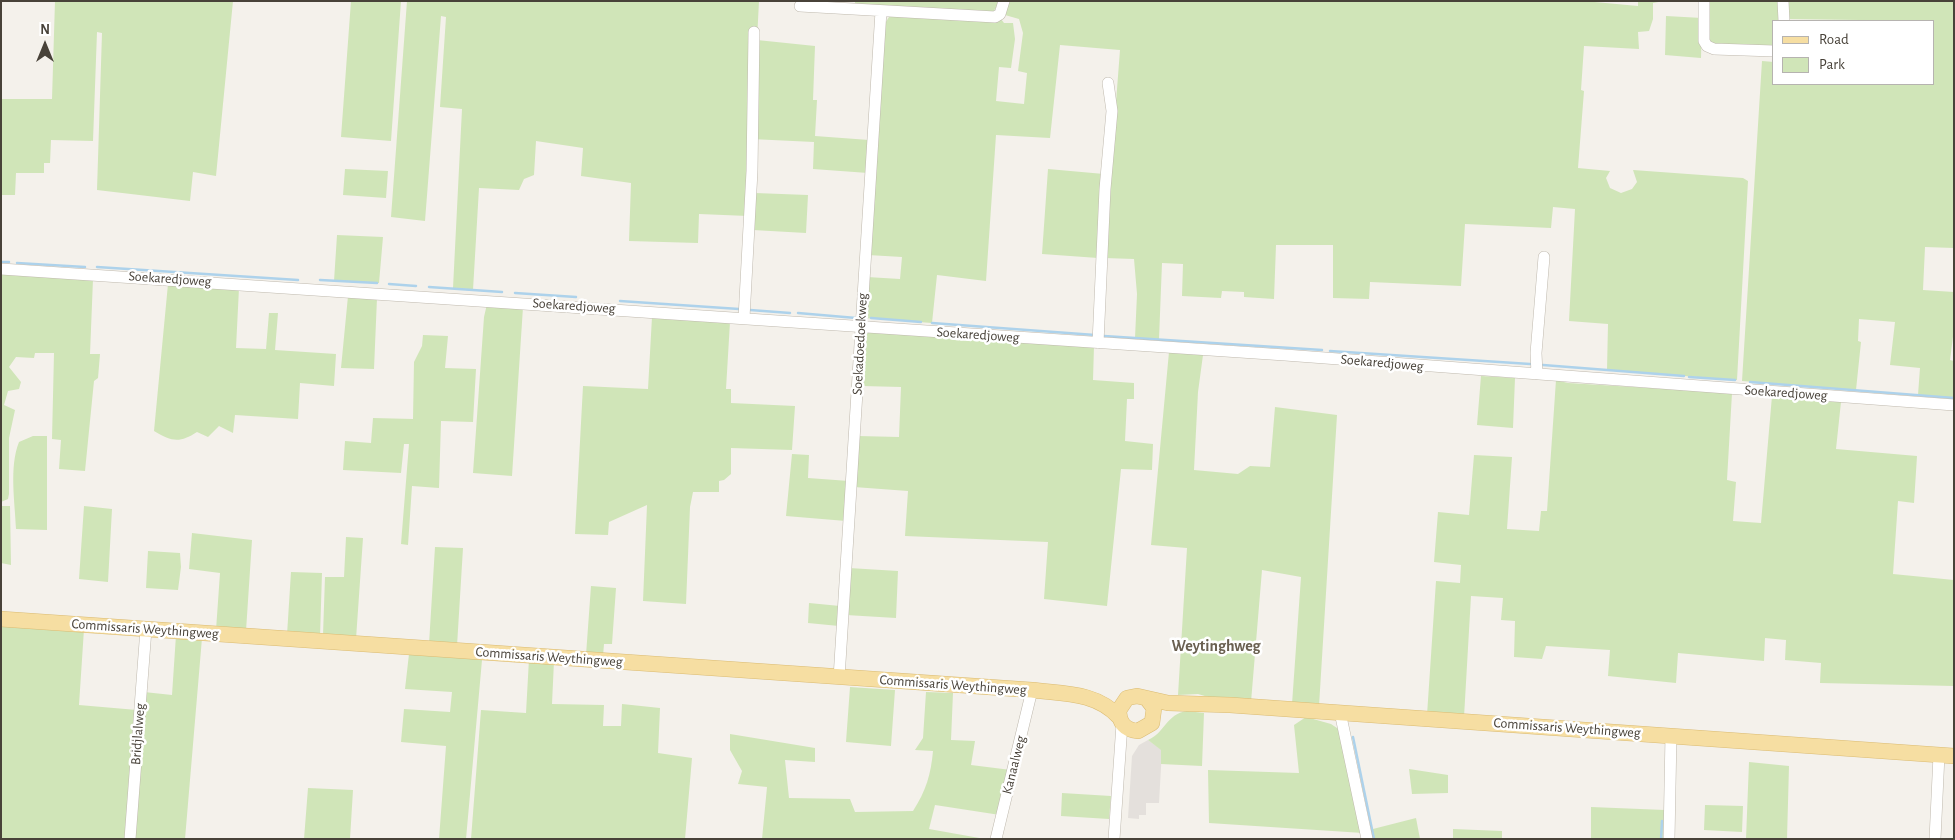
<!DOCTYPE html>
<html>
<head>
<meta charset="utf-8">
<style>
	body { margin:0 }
	#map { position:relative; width:1955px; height:840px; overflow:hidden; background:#f4f1eb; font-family:"Alegreya Sans",sans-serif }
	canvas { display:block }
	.frame { position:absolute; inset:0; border:2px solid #484239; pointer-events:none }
	.legend { position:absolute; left:1772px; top:20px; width:162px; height:65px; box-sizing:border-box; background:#fff; border:1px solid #b6b3b0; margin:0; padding:6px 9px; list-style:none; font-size:15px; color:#484239 }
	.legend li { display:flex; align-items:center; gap:10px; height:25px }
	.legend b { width:25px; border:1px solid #b6b3b0 }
	.north { position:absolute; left:20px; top:20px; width:50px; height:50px; -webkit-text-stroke:4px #fff; paint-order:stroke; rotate:0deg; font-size:14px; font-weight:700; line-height:20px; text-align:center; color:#484239 }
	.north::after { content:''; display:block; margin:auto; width:18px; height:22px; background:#484239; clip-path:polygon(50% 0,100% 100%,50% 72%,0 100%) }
</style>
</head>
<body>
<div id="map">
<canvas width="1955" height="840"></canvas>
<div class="frame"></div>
<ul class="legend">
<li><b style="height:6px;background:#f6dea2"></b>Road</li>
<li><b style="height:14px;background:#d0e5b8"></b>Park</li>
</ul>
<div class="north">N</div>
</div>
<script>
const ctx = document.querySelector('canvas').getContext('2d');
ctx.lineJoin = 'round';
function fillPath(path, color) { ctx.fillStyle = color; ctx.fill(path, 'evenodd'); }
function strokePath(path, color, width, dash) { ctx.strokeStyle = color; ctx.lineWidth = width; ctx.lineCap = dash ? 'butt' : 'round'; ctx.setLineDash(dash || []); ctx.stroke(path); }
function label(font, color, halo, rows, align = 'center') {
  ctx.font = font + ' "Alegreya Sans",sans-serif'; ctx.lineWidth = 5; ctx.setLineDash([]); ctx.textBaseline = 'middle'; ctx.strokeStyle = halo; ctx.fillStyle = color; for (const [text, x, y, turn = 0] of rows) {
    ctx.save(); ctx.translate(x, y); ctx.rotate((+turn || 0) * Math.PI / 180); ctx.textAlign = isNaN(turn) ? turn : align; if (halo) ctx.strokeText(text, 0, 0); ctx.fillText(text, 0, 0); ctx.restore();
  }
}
fillPath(new Path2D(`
	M1148 740 1162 750 1159 803H1146V815H1139V819L1128 818 1132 756 1139 745Z`), '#e4e0dc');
fillPath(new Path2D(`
	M55 1H233L216 176 193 172 190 201 97 190 102 33 97 32 93 141 51 140 50 163H44V173H16L15 195H1V99H52Z
	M351 1H401L391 141 341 137Z
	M407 1H759L757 40 815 46 813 100H817L815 136 869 140 868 173 813 169 814 142 751 139 748 216 699 214 698 243 629 241 631 183 581 176 583 148 536 141 534 175 524 179 519 190 479 188 473 290 453 288 462 109 440 107 446 17 441 16 425 221 391 217Z
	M855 1H1001L993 12 855 5Z
	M1008 1H1584L1638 6V1H1664L1653 3V19L1649 31 1638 32 1639 49 1584 46 1581 90 1584 91 1578 168 1610 171 1606 178 1610 188 1621 193 1632 189 1637 182 1633 170 1743 178 1748 181 1737 380 1607 370 1608 324 1569 321 1575 209 1553 207 1551 228 1465 224 1461 286 1370 282 1369 299 1333 298V245H1276L1274 299 1244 297V292L1222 291 1221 298 1182 296 1183 264 1162 263 1159 339 1135 338 1137 294 1134 259 1104 258 1120 50 1060 45 1050 138 996 135 986 281 937 275 932 323 864 318 867 277 900 279 902 257 868 255 884 25 889 17 895 15 1001 19 1004 23H1013L1015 39 1011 68 999 67 996 101 1024 104 1027 73 1018 71 1023 33 1019 19 1005 15Z
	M1706 1H1781L1782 21H1774V49L1708 44Z
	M1785 1H1954V248L1925 247 1923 290 1954 292V329L1950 360 1954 361V398L1918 395 1920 368 1890 365 1895 322 1859 319 1858 341 1861 342 1856 390 1742 381 1762 61 1774 62V84H1934V21L1785 19Z
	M1666 16 1702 18 1701 58 1665 55Z
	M345 169 388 171 386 198 343 195Z
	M1048 169 1104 174 1098 258 1042 254Z
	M755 193 808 195 806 233 753 230Z
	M337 235 383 237 379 283 334 281Z
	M1 271 93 279 90 354H100L98 378 94 381 85 471 59 469 61 440 52 439 54 353H35L34 358 16 357 9 367 21 382 19 389 8 391 4 405 15 410 9 438V494L8 499 1 502Z
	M168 284 239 288 236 348 266 349 269 313H278L275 350 336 354 334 386 300 383 298 419 235 415 233 433 219 426 208 437 197 432C180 443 172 442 154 431Z
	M348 296 377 298 374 369 341 368Z
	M487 304 523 307 512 476 473 473 484 317Z
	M652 317 730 322 726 389H731V403L795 406 792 450 731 448V474L724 480 719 481V492H693L690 507 686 604 643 601 647 505 609 522 608 535 575 534 583 386 648 389Z
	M867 332 1094 346 1093 380 1134 383V399H1127L1125 441 1153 444 1152 470 1121 469 1107 606 1044 599 1048 542 905 536 908 491 854 487 858 436 899 437 901 387 862 386 865 335Z
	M423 335 448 336 445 368 476 369 473 422 441 421 439 488 412 486 408 545 401 544 409 444H404L401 473 343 470 345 441 371 443 373 418 413 419 414 362 422 346Z
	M1169 352 1203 355 1198 392 1194 470 1238 474 1250 466 1270 467 1275 407 1337 415 1319 706 1292 704 1301 577 1262 570 1251 702 1215 699 1198 694 1178 695 1187 548 1151 545Z
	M1481 376 1515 378 1513 428 1477 425Z
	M1556 380 1568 383 1732 393 1727 480 1736 482 1733 521 1761 523 1772 396 1841 402 1836 449 1917 456 1914 503 1898 501 1893 574 1954 580V686L1820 683 1821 663 1785 660 1786 640 1765 638 1764 661 1678 653 1676 683 1608 676 1610 650 1546 646 1542 659 1514 657 1515 621 1501 620 1503 598 1471 596 1464 717 1427 715 1436 581 1460 583 1461 565 1434 562 1438 512 1469 515 1474 455 1512 457 1507 529 1539 531 1541 511H1547Z
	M33 436H47V530L16 529C15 502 9 467 19 442Z
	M792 454 809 455 808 478 849 481 846 521 786 516Z
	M1 506H10L11 565 1 563Z
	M84 506 112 509 108 582 79 579Z
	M192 533 252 540 246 631 216 630 220 573 189 569Z
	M346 537 363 538 356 639 323 635 325 577H344Z
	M435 547 463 548 457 646 429 644Z
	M148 551 180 553 181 567 178 590 146 588Z
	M849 568 898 571 896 618 846 615Z
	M291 572 322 573 320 637 287 635Z
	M591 586 616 588 612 644H604L603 656 586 655Z
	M809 603 840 606 839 626 808 623Z
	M1 623 84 629 79 705 137 710 127 839H1Z
	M176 635 202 638 185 839H132L144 692 172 695Z
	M409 654 480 656 482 660 466 839H439L446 746 401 742 404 709 450 712 452 692 405 689Z
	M529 659 554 661 552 704 604 705 603 726H621L622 704 660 708 658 753 692 758 685 839H471L481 710 526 713Z
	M850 687 895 690 891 746 846 742Z
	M926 692 953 693 951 740 975 741 971 765 1011 770 1000 815 935 805 929 829 985 839H762L767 787 738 784 742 771 730 750V734L815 748V762L785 760 789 798 850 799 855 812 913 811C926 791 931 774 933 751L915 750 923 738Z
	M1187 711 1204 713 1202 766 1161 764V750L1148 740C1165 733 1166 714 1187 711Z
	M1306 717 1331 724 1340 730 1363 833 1209 823 1208 770 1299 773 1294 725Z
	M1749 762 1789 766 1787 839H1746Z
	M1409 769 1448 775V793L1412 794Z
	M308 788 353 790 350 839H304Z
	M1062 793 1111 796 1109 819 1061 816Z
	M1705 805 1743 806 1742 832 1704 830Z
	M1591 807 1665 810V839H1555L1591 838Z
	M1416 818 1420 839H1371L1369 830Z
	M1453 829 1502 831V839H1453Z`), '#d0e5b8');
strokePath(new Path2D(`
	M1 262H9
	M17 263 85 267
	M97 267 298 280
	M320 280 377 283
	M389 284 416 286
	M429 287 502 292
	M515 293 576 297
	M620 301 739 309
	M750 310 790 313
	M798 313 856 318
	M871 318 921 322
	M932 323 1095 335
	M1104 336 1322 350
	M1330 351 1530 364
	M1543 365 1684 376
	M1689 377 1735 380
	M1750 382 1954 398
	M1353 737 1374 839
	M1661 839 1662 821`), '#add2eb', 2.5);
const minor = new Path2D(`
	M1704 1V41L1707 46 1714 49 1774 51
	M1783 1 1784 21
	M800 6 995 17 1000 14 1004 1
	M1 269 1285 355 1954 405
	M744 318 752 171 754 32
	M1098 343 1105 189 1112 111 1108 83
	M1537 374 1536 353 1544 257
	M839 678 881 11
	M1340 712 1367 839
	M130 839 146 629
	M996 839 1032 690
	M1114 839 1122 724
	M1669 839 1671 735
	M1935 839 1939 755`);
const major = new Path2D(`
	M1 619 1032 690C1064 694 1096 692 1119 717
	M1147 699 1154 708 1152 723 1138 731C1125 730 1119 723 1119 710L1127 698 1137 696 1168 703 1230 705 1954 756`);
strokePath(minor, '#bfb9ae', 12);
strokePath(major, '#dabb73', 16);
strokePath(minor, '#fff', 11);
strokePath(major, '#f6dea2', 15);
label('14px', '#484239', '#fff', [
	["Soekaredjoweg",170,279,4],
	["Soekaredjoweg",574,306,4],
	["Soekaredjoweg",978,335,4],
	["Soekadoedoekweg",860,344,-87],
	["Soekaredjoweg",1382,363,5],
	["Soekaredjoweg",1786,393,4],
	["Commissaris Weythingweg",145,629,4],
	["Commissaris Weythingweg",549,657,4],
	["Commissaris Weythingweg",953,685,4],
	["Commissaris Weythingweg",1567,728,4],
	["Bridjlalweg",138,734,-86],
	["Kanaalweg",1014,765,-76]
]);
label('bold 16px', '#6a6051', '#fff', [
	["Weytinghweg",1216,646]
]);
</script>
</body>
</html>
